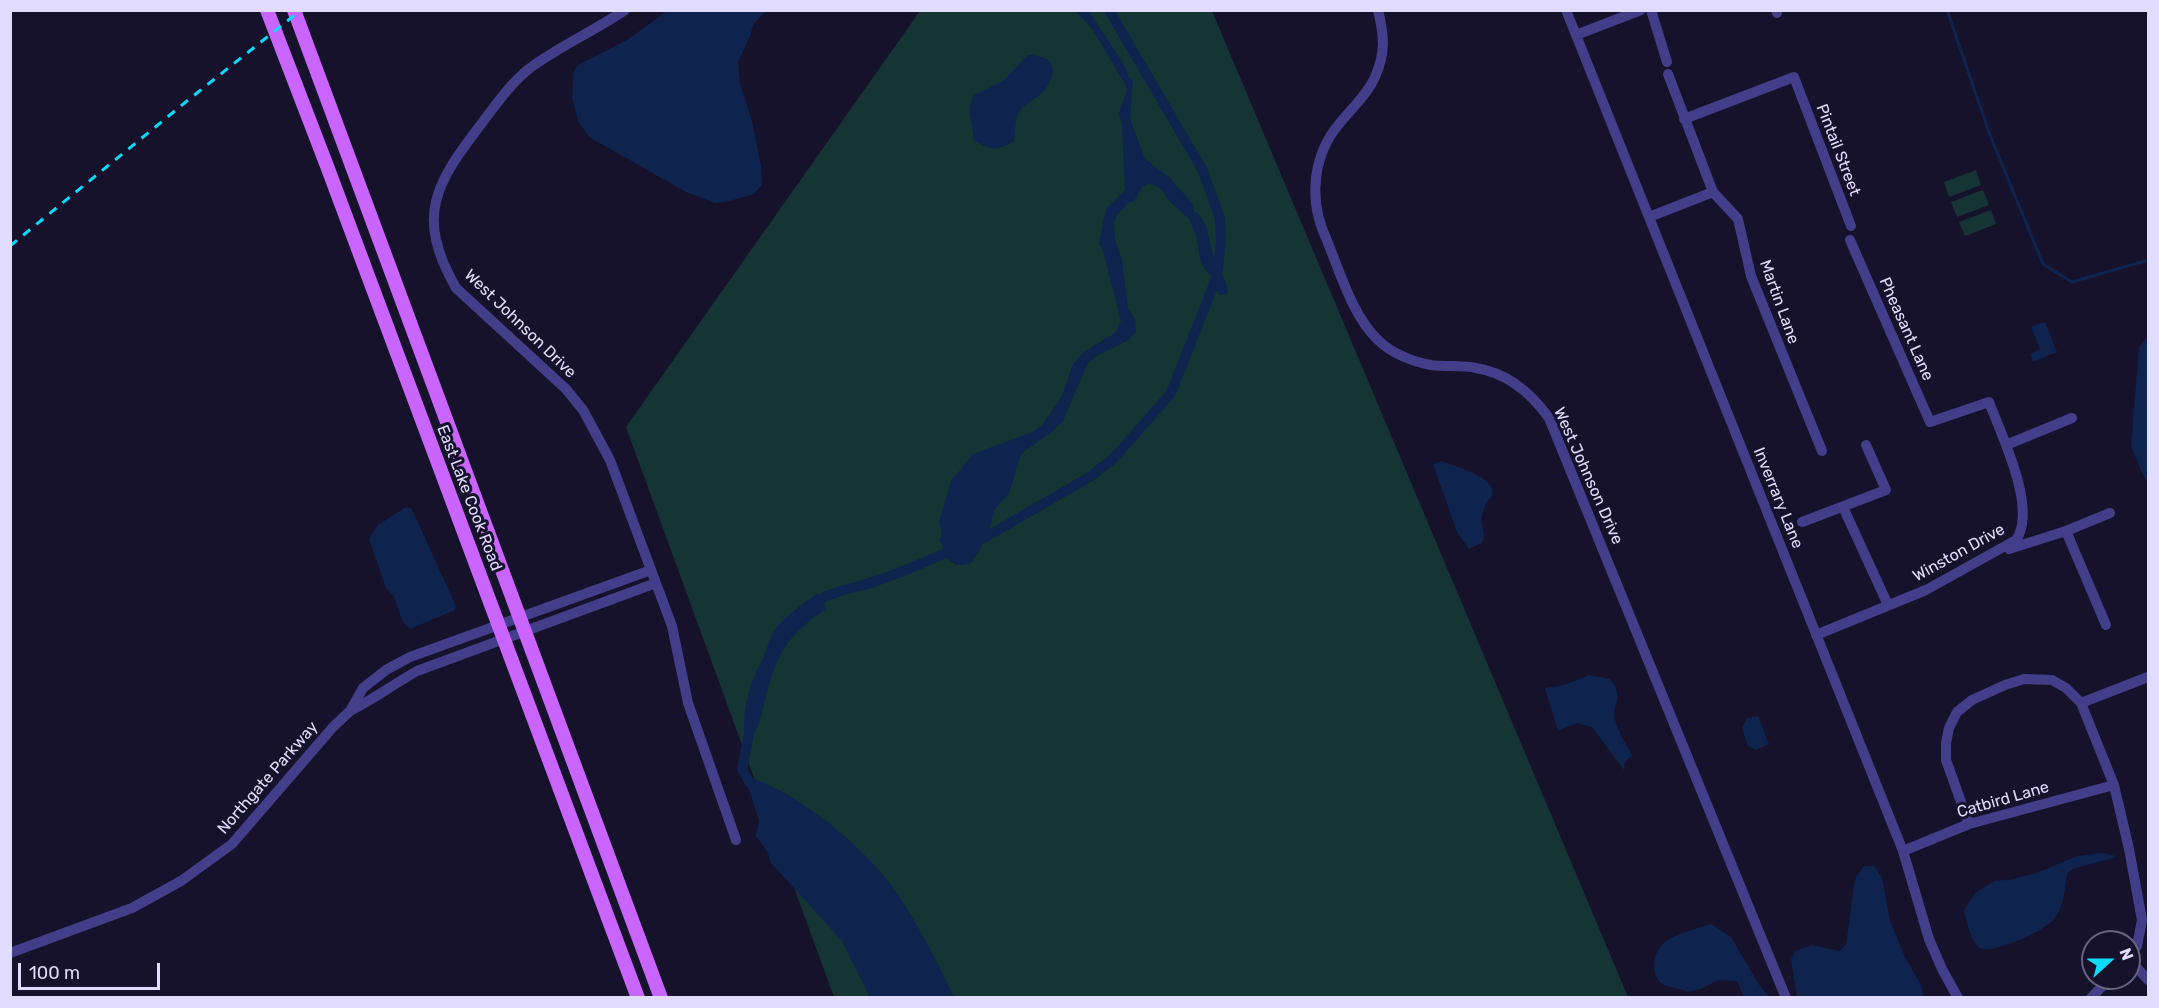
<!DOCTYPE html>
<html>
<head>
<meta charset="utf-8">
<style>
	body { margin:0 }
	#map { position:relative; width:2159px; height:1008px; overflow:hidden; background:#17122b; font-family:Rubik,sans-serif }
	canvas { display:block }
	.frame { position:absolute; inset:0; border:12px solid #e1dcfe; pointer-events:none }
	.north { position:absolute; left:2081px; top:930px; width:60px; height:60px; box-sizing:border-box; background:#17122b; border:2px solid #68637f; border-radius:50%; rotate:69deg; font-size:16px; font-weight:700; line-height:24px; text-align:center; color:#e1dcfe }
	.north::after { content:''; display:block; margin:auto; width:21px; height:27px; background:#0cdbfb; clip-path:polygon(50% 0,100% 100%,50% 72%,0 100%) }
	.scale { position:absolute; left:18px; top:963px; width:142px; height:27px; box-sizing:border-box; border:3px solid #e1dcfe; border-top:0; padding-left:8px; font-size:18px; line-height:21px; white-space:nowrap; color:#e1dcfe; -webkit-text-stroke:4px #17122b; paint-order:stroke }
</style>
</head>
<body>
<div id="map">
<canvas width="2159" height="1008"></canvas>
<div class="frame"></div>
<div class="north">N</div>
<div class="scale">100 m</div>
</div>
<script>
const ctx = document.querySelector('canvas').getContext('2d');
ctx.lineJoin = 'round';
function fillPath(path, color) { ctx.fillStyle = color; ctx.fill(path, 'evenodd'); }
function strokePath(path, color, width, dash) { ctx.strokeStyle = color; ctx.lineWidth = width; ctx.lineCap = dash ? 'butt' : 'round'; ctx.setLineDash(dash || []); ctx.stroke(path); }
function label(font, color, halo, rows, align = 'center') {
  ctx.font = font + ' Rubik,sans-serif'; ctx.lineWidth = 6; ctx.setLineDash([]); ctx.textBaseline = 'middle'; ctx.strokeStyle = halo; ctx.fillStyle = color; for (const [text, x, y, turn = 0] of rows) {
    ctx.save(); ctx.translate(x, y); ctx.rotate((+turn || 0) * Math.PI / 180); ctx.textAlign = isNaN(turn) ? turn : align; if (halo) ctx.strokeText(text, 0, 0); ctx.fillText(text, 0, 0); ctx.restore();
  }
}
fillPath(new Path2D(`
	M920 11H1212L1628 997H834L626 427Z
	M1976 170 1981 185 1949 197 1944 182Z
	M1983 190 1989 205 1957 217 1951 202Z
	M1991 210 1996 224 1965 236 1959 222Z`), '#153535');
fillPath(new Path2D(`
	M667 11H766L753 25 750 36 738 62 740 84 752 121 761 165 762 185 754 194 726 202 715 203 686 192 589 137 578 121 572 97 574 71 578 65 627 40Z
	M1076 11H1089L1126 68 1128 76 1133 80 1130 119 1145 159 1168 176 1192 203 1194 211C1210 221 1208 242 1214 258 1218 270 1227 279 1228 293L1219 295 1212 277 1203 267 1200 258 1196 235 1189 219 1171 203 1160 188 1149 183 1142 187 1134 201 1128 203 1117 215 1114 223 1115 240 1122 259 1128 309 1135 319 1136 331 1129 340 1098 355 1087 365 1063 421 1053 431 1021 454 1009 494 994 510 990 528 978 553 971 563 964 565H956L948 559 940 540 942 532 939 522 951 481 973 454 1030 433 1042 425 1061 398 1073 364 1084 352 1115 333 1121 321 1103 251 1099 244 1106 209 1125 190 1122 127 1119 112 1127 91 1125 84 1092 29Z
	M1028 55C1035 55 1041 56 1047 59 1058 67 1051 84 1043 92 1035 99 1023 104 1018 114 1015 121 1015 134 1014 142 995 151 992 151 974 140L969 108 973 96 1003 81Z
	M2045 322 2057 352 2033 362 2030 354 2040 349 2031 327Z
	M2148 336V483L2141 471 2131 446 2139 347Z
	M1441 461C1453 466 1497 476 1492 495 1491 498 1488 500 1486 503 1485 506 1483 512 1482 516 1480 526 1487 533 1482 543L1469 549 1457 532 1434 467V464Z
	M406 507 411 508 415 516 456 606 455 610 410 629 403 622 393 595 386 588 369 539 378 525Z
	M816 594 820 595 824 602 825 610C785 636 775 658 764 704 760 719 759 729 749 741L745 740C742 719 746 697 754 677 756 670 761 664 764 656 768 646 770 636 777 627 788 614 803 604 816 594Z
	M1589 675 1610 679C1626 700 1611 702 1615 720 1618 732 1627 745 1632 756L1625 762 1624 770 1592 727 1577 723 1558 731 1545 688 1565 685Z
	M1758 716 1769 744 1756 750 1748 746 1742 728 1747 718Z
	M754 779C805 797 869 851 899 896 920 928 938 963 954 997H870L842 941 771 863 768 853 756 836 759 821 748 786Z
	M2102 853 2116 856 2114 858 2075 868 2067 873C2065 888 2064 906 2055 918 2047 930 1992 955 1980 948 1970 941 1967 921 1964 910L1976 892 1995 881 2010 880 2039 872 2077 856Z
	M1864 866H1874L1882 878 1890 921 1905 957 1921 985 1923 994 1919 998 1797 997 1791 959 1795 951 1812 945 1839 951 1846 945 1854 885 1856 877Z
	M1711 924 1731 937 1758 983 1769 997H1744L1737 981 1718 980 1701 989 1687 992C1679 987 1669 989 1661 983 1656 979 1654 972 1654 966 1655 935 1686 933 1711 924Z`), '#0e234d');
strokePath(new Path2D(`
	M1947 10 1990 135 2043 264 2072 282 2148 260`), '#0e234d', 3);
strokePath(new Path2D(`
	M973 542 986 537 1091 476 1114 458 1171 393 1217 276 1221 241 1220 218 1202 169 1109 10
	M812 606C828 590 855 589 876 581 904 572 931 559 958 548
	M750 783 742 769 750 729`), '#0e234d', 10);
strokePath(new Path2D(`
	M625 10C594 31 560 46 530 68 511 83 497 103 482 123 435 184 415 216 456 288L566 389 583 410 610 460 672 626 688 703 736 840
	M1378 10C1384 35 1386 53 1375 77 1367 95 1351 109 1339 124 1314 154 1309 195 1323 231 1338 265 1351 315 1378 340 1391 353 1413 362 1431 365 1446 367 1462 365 1476 368 1508 373 1531 393 1549 418L1786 998
	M1566 10 1903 851 1929 939 1942 969 1958 998
	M1651 10 1667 62
	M1776 10 1777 13
	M1576 35 1641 10
	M1668 74 1713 192 1738 219 1751 276 1822 451
	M1684 119 1794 77 1851 226
	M1649 217 1713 192
	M2006 445 2072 418
	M1843 507 1888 605
	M1802 522 1886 490 1866 445
	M2066 531 2106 625
	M2009 549 2066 531 2110 513
	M1816 635 1926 590 2016 540C2038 509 2001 434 1989 402L1930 422 1850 240
	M2081 703 2148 677
	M350 711C374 699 394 684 417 671L656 583
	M1969 824 1946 760V743L1949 728 1957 712 1972 700 2005 685 2024 679 2052 680 2066 688 2081 703 2114 785 2129 849 2142 920 2137 946 2129 959
	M1903 851 1969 824 2114 785
	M10 953 132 908 181 881 232 844 333 727 350 711 363 688 386 670 410 657 651 570
	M2129 959 2148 980
	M2091 998 2110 978`), '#433e89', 10);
strokePath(new Path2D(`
	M267 10 327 166 638 998
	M294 10 661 998`), '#c965fc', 14);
strokePath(new Path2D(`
	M10 246 187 101 301 10`), '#0cdbfb', 3, [9, 8]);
label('16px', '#e1dcfe', '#17122b', [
	["Pintail Street",1838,150,69],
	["Martin Lane",1779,302,70],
	["West Johnson Drive",520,324,44],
	["Pheasant Lane",1906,329,66],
	["West Johnson Drive",1588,476,66],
	["East Lake Cook Road",469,498,69],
	["Inverrary Lane",1778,498,68],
	["Winston Drive",1959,553,-29],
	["Northgate Parkway",268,778,-49],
	["Catbird Lane",2003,800,-16]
]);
</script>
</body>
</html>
